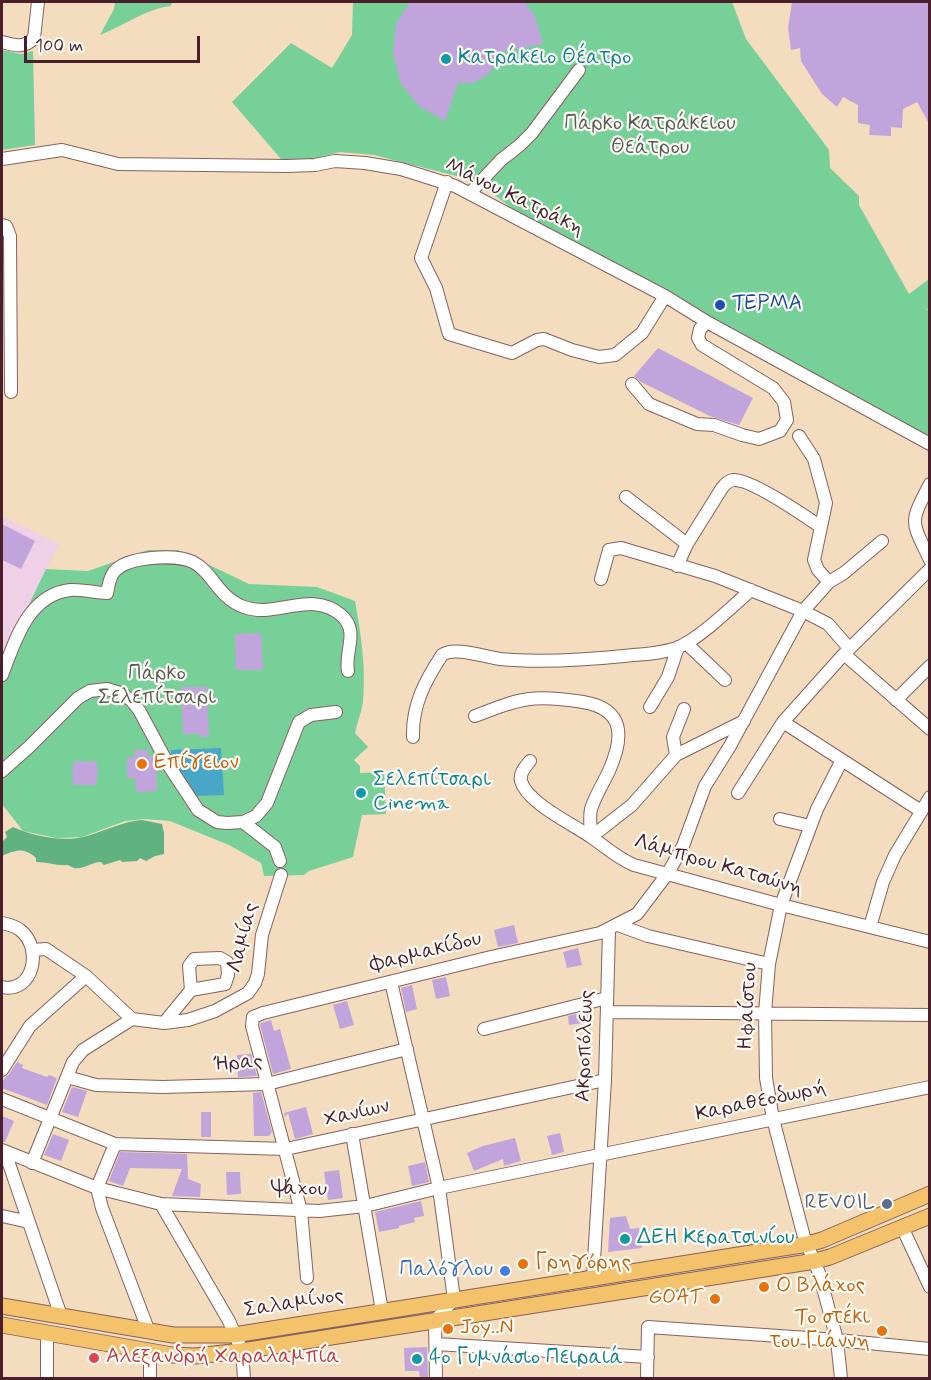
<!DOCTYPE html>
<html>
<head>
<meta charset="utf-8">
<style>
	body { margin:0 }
	#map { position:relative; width:931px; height:1380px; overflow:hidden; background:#f4dcbe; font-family:Mynerve,sans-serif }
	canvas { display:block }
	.frame { position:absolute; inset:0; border:3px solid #4a1f2b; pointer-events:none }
	.scale { position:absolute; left:24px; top:36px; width:176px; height:27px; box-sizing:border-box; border:3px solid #4a1f2b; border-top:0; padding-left:8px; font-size:18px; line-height:21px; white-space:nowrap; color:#4a1f2b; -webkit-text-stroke:4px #fdfcf7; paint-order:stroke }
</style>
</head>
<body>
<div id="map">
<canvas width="931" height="1380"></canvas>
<div class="frame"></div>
<div class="scale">100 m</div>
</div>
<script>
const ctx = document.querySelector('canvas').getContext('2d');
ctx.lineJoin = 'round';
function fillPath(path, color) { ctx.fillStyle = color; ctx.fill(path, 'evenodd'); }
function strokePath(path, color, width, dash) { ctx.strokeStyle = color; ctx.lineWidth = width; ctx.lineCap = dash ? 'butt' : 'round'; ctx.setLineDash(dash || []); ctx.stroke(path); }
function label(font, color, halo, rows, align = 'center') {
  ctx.font = font + ' Mynerve,sans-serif'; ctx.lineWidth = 4.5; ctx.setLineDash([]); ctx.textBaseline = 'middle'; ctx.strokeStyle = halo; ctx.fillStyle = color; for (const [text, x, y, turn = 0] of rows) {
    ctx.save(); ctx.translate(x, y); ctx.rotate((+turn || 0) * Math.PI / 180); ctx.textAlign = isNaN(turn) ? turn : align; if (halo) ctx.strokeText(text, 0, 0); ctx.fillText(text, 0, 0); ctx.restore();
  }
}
fillPath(new Path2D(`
	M2 516 59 544 2 661Z`), '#efd0e6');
fillPath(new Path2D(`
	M115 2H173L170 6C146 9 123 26 100 35L114 9Z
	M353 2H732L746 39 829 150 830 168 859 196V205L909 294 929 279V310L925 308 930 312 929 444 550 237 476 181 374 155 340 152 287 166 232 102 291 43 332 68 352 35Z
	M2 50 21 54 33 51 35 145 2 150Z
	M148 550H178L249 584 317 587 355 601C361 634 366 667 363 701 362 711 357 723 355 733L368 747 354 760 360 766V773L384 772 386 814 362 815 353 857 309 871 304 875 264 876 261 863 229 845 170 821 145 819 125 821 82 837 56 838 23 831 2 804V661L46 569 88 571Z`), '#76d097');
fillPath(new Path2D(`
	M142 820 162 824 164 833V854L155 856 146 861 140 858 137 861 122 862 120 860 104 865 101 862C89 862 80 874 68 865 57 866 48 862 36 862V858C24 847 16 850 2 856V842L7 837 5 832 13 827C33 836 61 842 83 837 103 832 120 822 142 820Z`), '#60b280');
fillPath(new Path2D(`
	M221 748 224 795 194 796 171 759V750Z`), '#48a6c7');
fillPath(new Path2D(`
	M410 2H524L535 16 543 44 500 52 496 65 486 76 473 83H458L445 121 419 106 401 84 393 53 396 24Z
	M792 2H930V125L917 102 903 109 902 128 891 127V136L869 135 870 125 858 123V105L843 97 837 107 822 94 801 61 800 48 791 50 788 28Z
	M658 348 753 398 739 425 710 416 641 382 634 376Z
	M2 524 35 541 21 569 2 560Z
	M261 633 263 670H236L235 634Z
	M181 687H207L209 737H200V734H183Z
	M134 750H148V756H154L156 760 157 791 136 792 135 778H127V757H135Z
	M96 760 98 772 96 785H73L72 774 74 761 91 762Z
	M514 925 518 943 498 947 494 930Z
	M578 948 582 965 567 968 563 952Z
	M446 977 450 996 436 999 432 980Z
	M412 985 417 1009 406 1012 401 988Z
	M347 1001 354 1025 340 1029 333 1005Z
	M588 1011 589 1022 569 1025 568 1016Z
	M271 1020 274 1031 280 1029 291 1069 273 1074 260 1025 261 1023Z
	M251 1054 257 1076 238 1077 237 1055Z
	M17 1062 23 1065 22 1068 47 1077 49 1075 57 1078 47 1105 2 1088V1081L9 1074Z
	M72 1087 87 1091 78 1117 62 1112Z
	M261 1092 272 1132 269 1136H254L253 1093Z
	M306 1107 313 1134 295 1139 288 1113 285 1117 284 1113Z
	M201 1112H211V1137H201Z
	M2 1116 14 1121 5 1142H2Z
	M560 1133 564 1152 552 1155 547 1136Z
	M53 1134 69 1140 61 1161 44 1155Z
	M515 1138 521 1161 504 1166 503 1159 474 1171 467 1153 483 1146Z
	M120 1152 187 1154 188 1179 201 1184 200 1197 172 1196 182 1169 130 1168 123 1186 109 1181Z
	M425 1162 429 1182 412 1186 408 1166Z
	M339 1170 343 1198 328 1200 324 1172Z
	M226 1172H240L241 1194 227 1195Z
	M421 1201 424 1216 414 1218 415 1222 399 1226V1228L379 1232 375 1212Z
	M626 1216 630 1229 639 1228 642 1248 608 1252 610 1218Z
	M427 1347 428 1378H420L419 1371H405L404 1348Z`), '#c0a4db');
const minor = new Path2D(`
	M2 42C14 45 24 49 34 38L38 2
	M2 159 62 150 118 164 287 166 315 165 335 161 365 163 401 169 455 186 665 296 707 322 930 444
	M447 182 421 258 436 288 449 334 512 353 537 340 544 339 572 350 599 357 615 355 642 333 665 296
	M470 193 501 160 520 145 532 133 579 70
	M2 225 6 226 10 236 11 392
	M632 384 649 404 697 424 714 425 742 435 759 439 780 431 787 420 784 402 773 388 702 345 698 338 700 329 707 322
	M799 436 814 459 826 503 814 560 818 570 829 582 844 573 882 541
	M930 484C909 524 911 520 930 560
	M626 497 687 544 677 566
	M687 544 722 488C725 484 728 481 733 480 750 478 805 516 821 527
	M601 579 609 550 621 548 715 576 803 611 828 624 849 648
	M686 643 725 680
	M844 654 930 729
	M2 675C15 641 28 595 70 590 82 589 95 593 107 593 109 585 109 578 114 572 127 556 175 554 193 562 213 572 217 597 244 607 277 619 311 589 341 615 360 631 344 652 348 671
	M896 700 930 666
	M650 707 668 677 678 647
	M475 716C521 698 533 694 583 702 625 709 624 737 609 771 603 784 595 796 591 809 589 818 591 828 591 837
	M783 722 921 811
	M413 737C412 705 425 681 442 655 454 646 485 657 500 659 541 663 584 660 624 656 642 654 662 654 679 647 700 638 733 606 751 590
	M676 755 673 737 684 709
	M530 761C526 766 519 773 521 781 527 803 573 824 591 837 606 847 617 858 634 865L781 905 930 942
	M2 771 29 747 78 698 90 691 107 689 120 693 131 700 139 710 169 766 198 810 217 822 227 823 243 822 275 847 280 861
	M738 793 783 722 844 654 930 569
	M780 819 810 826
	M243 822 256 816 267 803 299 722 311 715 336 712
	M591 837 632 805 676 755 744 721
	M2 923C7 924 15 926 20 930 43 947 34 994 2 987
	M618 925 648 936 769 964
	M870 927 883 882 895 855 930 797
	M33 950 46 949 86 976 132 1019
	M391 982 439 1188 454 1299 435 1321 436 1378
	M607 1012 930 1015
	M164 1023 191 990 225 984 228 975 227 962 220 958 194 959 189 966 191 990
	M484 1029 607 998
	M2 1070 30 1026 86 976
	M67 1077 96 1085 163 1087 267 1084 407 1049
	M2 1099 115 1144 286 1149 605 1080
	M352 1134 382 1311
	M115 1144 97 1188 102 1208 149 1332
	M2 1150 97 1188 161 1204 319 1211 365 1206 439 1188 930 1087
	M5 1152 61 1316
	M32 1163 73 1062 83 1050 132 1019 164 1023 188 1020 215 1011 248 993 255 983 258 974 262 935 281 875
	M161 1204 229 1321 242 1351 244 1378
	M2 1216 29 1222
	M902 1227 930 1287
	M593 1277 605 1080 609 930
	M307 1278 301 1211 252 1026 253 1017 263 1013 491 957 600 933 637 914 668 873 683 846 705 786 730 746 803 611 829 582
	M436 1344 648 1357
	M47 1378V1333
	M150 1378V1352
	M647 1378 648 1327 837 1340 930 1349
	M841 1378 837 1340 819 1273 804 1237 773 1119 766 1078 765 1013 769 964 781 905 817 809 842 760`);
const major = new Path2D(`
	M2 1306 173 1335H234L808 1244 822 1240 930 1194
	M2 1325 172 1355 195 1356 242 1351 815 1261 830 1257 930 1216`);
strokePath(minor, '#86615e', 14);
strokePath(major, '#86615e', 17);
strokePath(minor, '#fff', 12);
strokePath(major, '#f3c26a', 15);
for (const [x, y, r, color] of [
	[446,59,6,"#0f9aa8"],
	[720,305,6,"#1a4fb4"],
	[142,764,6,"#e8710a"],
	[361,793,6,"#0f9aa8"],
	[887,1204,6,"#5c6f8a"],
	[625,1239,6,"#0f9aa8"],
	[523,1264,6,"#e8710a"],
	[505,1271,6,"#3f7fe0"],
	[764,1287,6,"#e8710a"],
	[715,1299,6,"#e8710a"],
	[448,1329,6,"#e8710a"],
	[882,1331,6,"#e8710a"],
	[94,1358,6,"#e0444e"],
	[417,1359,6,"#0f9aa8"]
]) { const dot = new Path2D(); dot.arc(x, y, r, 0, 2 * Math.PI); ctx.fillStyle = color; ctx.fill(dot); strokePath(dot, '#fdfcf7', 2); }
label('21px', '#0d838f', '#fdfcf7', [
	["Κατράκειο Θέατρο",458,59],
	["Σελεπίτσαρι",373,781],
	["Cinema",373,805],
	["ΔΕΗ Κερατσινίου",637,1239],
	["4ο Γυμνάσιο Πειραιά",429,1359]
], 'left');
label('21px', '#595d51', '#fdfcf7', [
	["Πάρκο Κατράκειου",650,125],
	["Θεάτρου",650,149],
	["Πάρκο",157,675],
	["Σελεπίτσαρι",157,699]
]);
label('21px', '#4a1f2b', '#fdfcf7', [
	["Μάνου Κατράκη",514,198,26],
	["Λάμπρου Κατσώνη",718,866,16],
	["Λαμίας",244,938,-76],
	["Φαρμακίδου",426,953,-14],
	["Ηφαίστου",749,1006,-87],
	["Ακροπόλεως",586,1046,-88],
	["Ήρας",238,1064,-3],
	["Καραθεοδωρή",761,1102,-12],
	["Χανίων",357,1114,-13],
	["Ψάχου",299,1190,1],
	["Σαλαμίνος",294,1304,-9]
]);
label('21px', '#164399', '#fdfcf7', [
	["ΤΕΡΜΑ",732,305]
], 'left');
label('21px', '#c56008', '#fdfcf7', [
	["Επίγειον",154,764],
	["Γρηγόρης",535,1264],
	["Ο Βλάχος",776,1287],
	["GOAT",703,1299,"right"],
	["Το στέκι",870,1319,"right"],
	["του Γιάννη",870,1343,"right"],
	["Joy..N",460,1329]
], 'left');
label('21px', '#4e5e75', '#fdfcf7', [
	["REVOIL",875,1204]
], 'right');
label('21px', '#366cbe', '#fdfcf7', [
	["Παλόγλου",493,1271]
], 'right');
label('21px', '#be3a42', '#fdfcf7', [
	["Αλεξανδρή Χαραλαμπία",106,1358]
], 'left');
</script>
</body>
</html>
